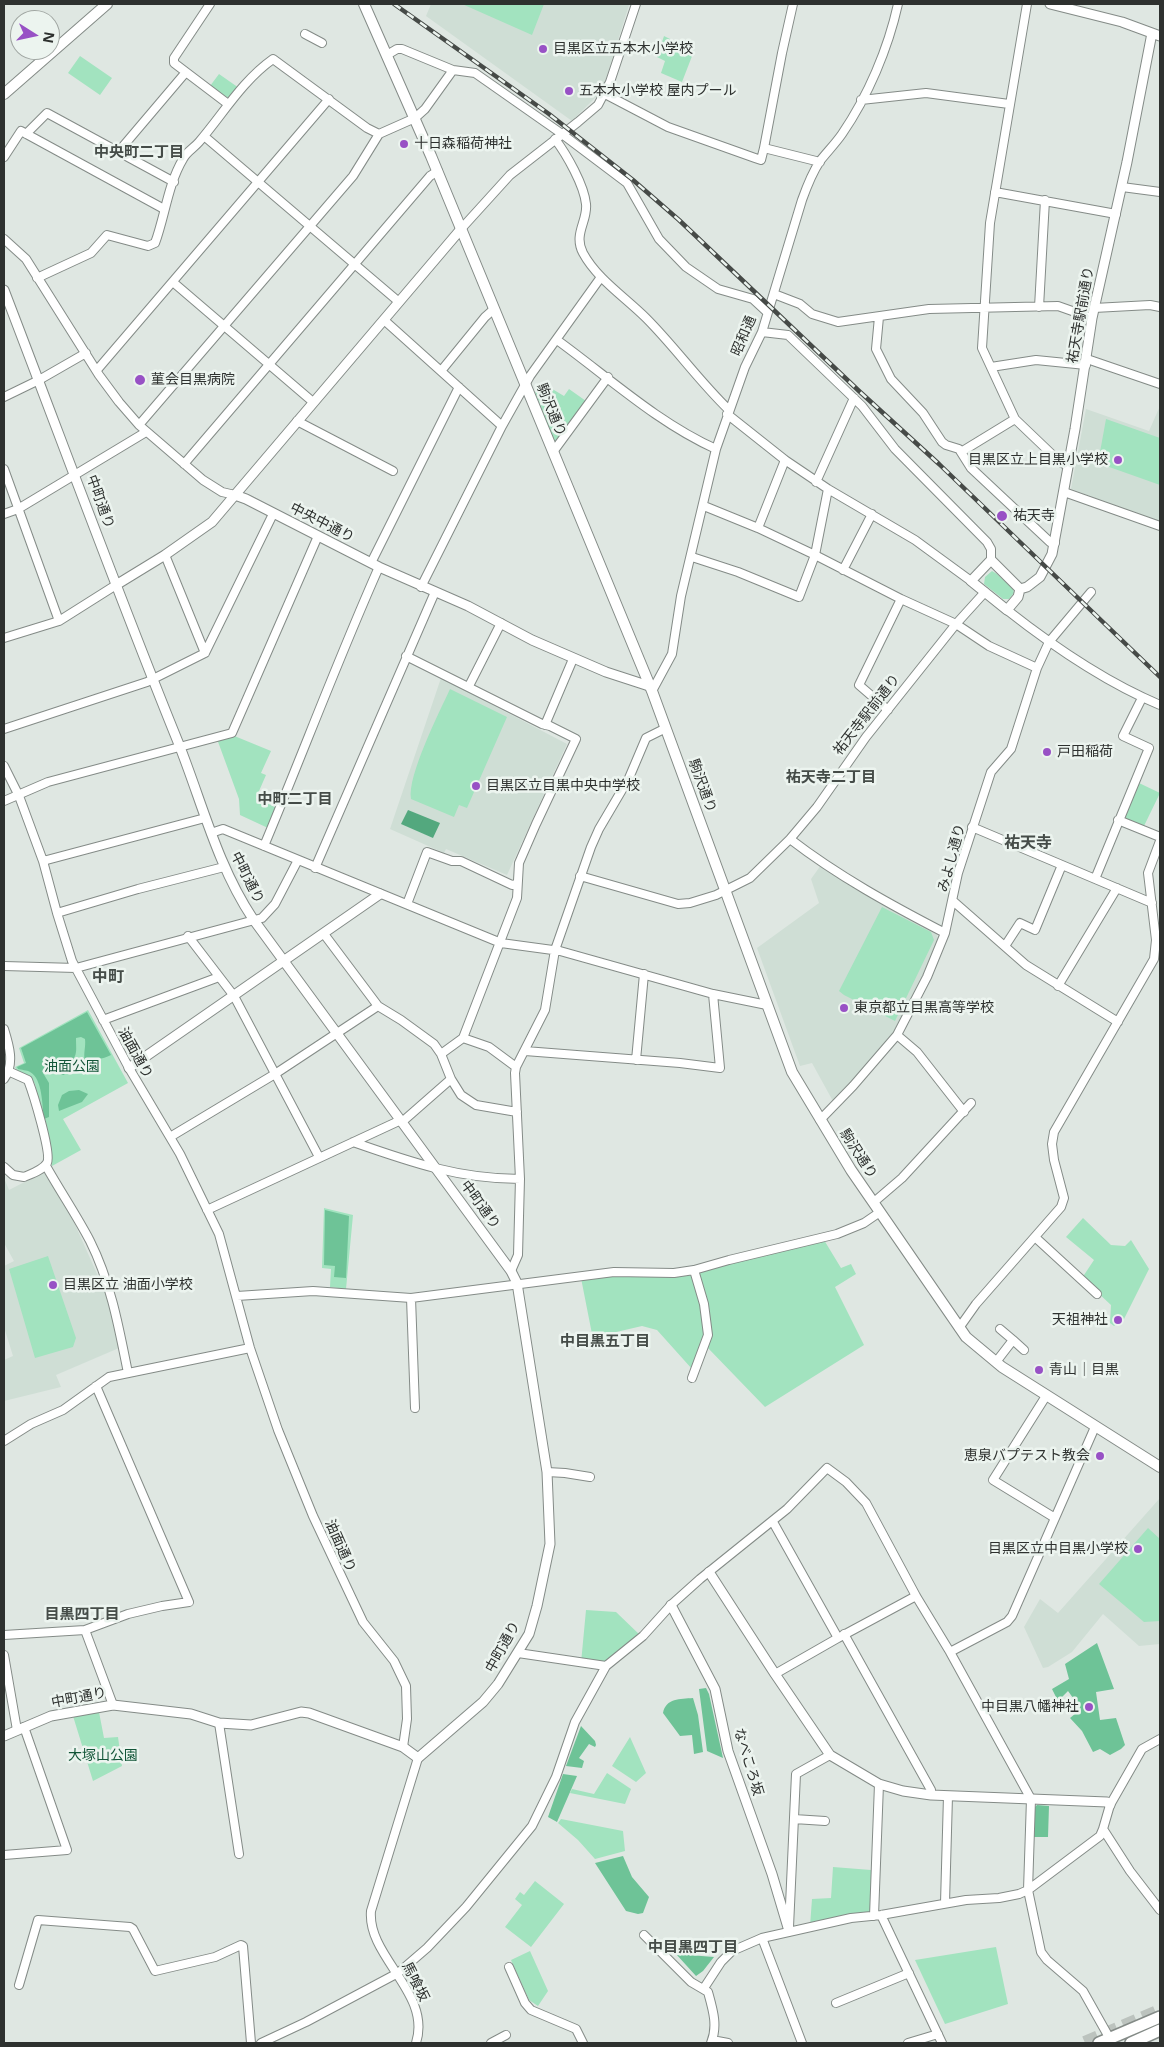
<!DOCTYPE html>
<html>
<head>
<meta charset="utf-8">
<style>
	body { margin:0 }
	#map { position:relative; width:1164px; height:2047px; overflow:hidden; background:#dfe7e2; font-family:"Noto Sans",sans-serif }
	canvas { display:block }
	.frame { position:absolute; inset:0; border:5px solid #2e312f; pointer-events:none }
	.north { position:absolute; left:10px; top:10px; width:50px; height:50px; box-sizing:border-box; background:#ecf4ef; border:1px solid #a0a6a2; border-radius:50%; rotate:100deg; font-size:14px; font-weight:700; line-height:20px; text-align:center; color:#2e312f }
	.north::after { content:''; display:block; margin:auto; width:18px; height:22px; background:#9851c5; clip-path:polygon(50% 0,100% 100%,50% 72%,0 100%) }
</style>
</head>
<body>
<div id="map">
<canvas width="1164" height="2047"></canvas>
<div class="frame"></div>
<div class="north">N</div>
</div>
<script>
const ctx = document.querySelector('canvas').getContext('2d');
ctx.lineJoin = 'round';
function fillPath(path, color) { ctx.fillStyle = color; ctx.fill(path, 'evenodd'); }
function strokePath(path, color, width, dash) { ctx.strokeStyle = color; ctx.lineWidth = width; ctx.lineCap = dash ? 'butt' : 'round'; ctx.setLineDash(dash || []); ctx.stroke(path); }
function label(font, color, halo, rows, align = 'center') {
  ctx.font = font + ' "Noto Sans","Noto Sans JP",sans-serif'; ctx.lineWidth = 5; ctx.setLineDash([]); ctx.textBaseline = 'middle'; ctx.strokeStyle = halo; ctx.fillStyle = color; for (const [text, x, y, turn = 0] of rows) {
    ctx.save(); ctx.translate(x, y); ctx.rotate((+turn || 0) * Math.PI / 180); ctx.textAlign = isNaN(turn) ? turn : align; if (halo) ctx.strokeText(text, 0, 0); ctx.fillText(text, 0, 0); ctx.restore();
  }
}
fillPath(new Path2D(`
	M431 4H627L629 5 605 82 598 95 572 121 426 16Z
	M1160 406V522L1071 489 1086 409 1149 431Z
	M441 678 567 744 507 875 446 849 444 853 390 829Z
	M821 865 935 930 939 941 923 981 895 1035 834 1103 812 1063 800 1066 757 948 819 903 811 879Z
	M44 1172 73 1220 110 1303 119 1348 56 1375 61 1387 4 1401V1360L13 1356 4 1327V1266L14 1261 4 1243V1178L9 1190Z
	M1160 1498V1644L1139 1646 1103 1614 1072 1652 1048 1667 1043 1668 1024 1627 1040 1599 1058 1613Z`), '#cfded5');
fillPath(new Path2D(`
	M462 4H544L532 35Z
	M664 36 694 51 682 82 661 73 665 61 657 57Z
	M80 56 112 78 100 95 68 73Z
	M219 74 239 88 230 99 210 86Z
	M544 384 564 396 569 389 586 401 555 443 535 392Z
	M1106 419 1160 438V485L1098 463Z
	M992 571 997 574 1013 589 1014 593 1009 599H1003L984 584 985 577Z
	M450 689 507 717 467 808 459 805 454 817 411 799C407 776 439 713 450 689Z
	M232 735 271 751 261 773 266 775 256 798 277 808 268 828 240 815 239 799 217 739Z
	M1139 783 1160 793 1144 826 1123 818Z
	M882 907 931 932 934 940 895 1021 844 995 839 991Z
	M88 1010 128 1083 63 1119 81 1150 52 1166 35 1084 31 1077 17 1071 15 1067 24 1063 19 1048Z
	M324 1208 353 1215 346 1289 330 1287 331 1269 322 1268Z
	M1083 1218 1111 1245 1125 1246 1131 1240 1149 1269 1122 1323 1119 1322 1114 1326 1110 1323 1111 1305 1082 1278 1094 1260 1066 1237Z
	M824 1240 841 1268 851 1264 856 1274 835 1287 864 1345 765 1407 707 1347 699 1275 701 1272 747 1258Z
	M48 1256 76 1338 73 1347 35 1358 9 1269Z
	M623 1273 689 1274 693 1277 701 1306 705 1335 692 1369 657 1330 642 1326 612 1333 592 1334 581 1278Z
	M1148 1528 1160 1539V1621L1144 1622 1099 1584Z
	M586 1610 616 1612 641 1636 606 1666 581 1663Z
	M99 1712 104 1738 118 1737 122 1766 93 1781 73 1716Z
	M630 1737 646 1773 636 1782 612 1766Z
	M607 1773 631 1789 625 1804 570 1793 572 1789 594 1794Z
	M561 1819 623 1831 625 1851 595 1859 578 1840 558 1823Z
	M833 1867 871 1870 874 1875 870 1910 868 1914 810 1926 812 1899 831 1898Z
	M535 1881 564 1904 531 1947 505 1927 522 1905 515 1899 520 1892 524 1895Z
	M996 1947 1008 2004 945 2024 915 1960Z
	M530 1951 548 1991 538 2006 529 2000 511 1960Z`), '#a2e3bf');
fillPath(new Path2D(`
	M87 1012 111 1055C102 1060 94 1059 85 1062 83 1053 86 1047 85 1039L81 1037 76 1038C76 1052 78 1053 70 1065 67 1068 67 1072 64 1075L49 1072 43 1073 49 1083V1117L44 1119C42 1106 43 1079 30 1072 27 1070 21 1070 18 1069L17 1067 26 1063 21 1048Z
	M79 1090 88 1094 82 1102 59 1111 58 1105 62 1095 69 1091Z
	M325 1210 349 1216 346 1278 334 1277 335 1266 324 1265Z
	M1097 1643 1114 1689 1096 1692 1100 1720 1116 1718 1125 1745 1121 1749 1110 1755 1100 1749 1093 1752 1082 1731 1070 1718 1081 1709 1068 1691 1058 1701 1052 1689 1069 1679 1065 1664Z
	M706 1688 709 1694 723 1758 707 1751 699 1689Z
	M693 1698 698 1715 703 1752 694 1754 692 1735 680 1736 663 1713C666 1698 680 1699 693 1698Z
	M581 1726 595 1741 596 1745 595 1747 589 1744 579 1758 584 1761 582 1768 566 1766Z
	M563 1774 577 1776 557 1822 548 1817Z
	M1037 1805 1049 1806 1048 1837H1034L1035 1807Z
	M623 1856 632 1877 649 1897 643 1913 638 1914 626 1911 595 1863Z
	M676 1954 714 1957 703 1971 696 1976Z`), '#6ec397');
fillPath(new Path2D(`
	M408 810 440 823 433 838 401 824Z`), '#53a87e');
strokePath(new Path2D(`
	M1085 2043 1160 2011`), '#bcc3be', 14, [14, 7]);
const minor = new Path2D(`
	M210 4 174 58V63L228 104
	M1027 4 990 223 982 348 1015 419 1060 462 1068 466
	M305 34 322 43
	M387 55 397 49H402L453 70
	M605 94 668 127 755 158 761 160 764 148 820 162
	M861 100 926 93 1009 104
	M26 134 47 113 174 182
	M204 136 399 302
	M555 139C567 155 584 185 586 204 588 221 573 234 583 253 597 279 625 297 646 318 675 347 699 381 728 409
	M764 148 782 53 793 4
	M119 151 186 72
	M4 157 21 131 164 209
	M1122 187 1160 192
	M995 192 1116 214
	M461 229 510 175 578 122 598 105 610 82 636 4
	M4 239 26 259 99 375 119 402 139 425 203 480 222 492 235 495
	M37 278 91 253 107 235 148 246 155 243C165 216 168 184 183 159 186 152 194 148 199 142 223 114 242 81 273 59L367 128 379 134
	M174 283 313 402
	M774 294 800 304 812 314 838 322 929 309 1058 306 1092 318
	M1039 307 1045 200
	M1094 308 1150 305 1160 307
	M879 317 876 349 891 379 923 413 942 442 946 445 959 449 971 468 1050 542 1055 543
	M384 320 502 426
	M762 332 788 335 862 406 895 449 987 542 991 549V560
	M557 340C608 377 658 423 716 449
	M1087 359 1160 384
	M991 367 1036 360 1086 365
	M97 370 329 99
	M441 371 485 317 494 309
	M4 397 39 380 86 353
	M727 414 785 460 828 489 915 540 971 581
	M297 421 393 471
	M139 425 353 176 379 134 415 118 425 109 453 70 475 73 562 134 627 183 659 239 686 267 718 289 753 299 767 312
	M553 452 608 377
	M961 452 1015 419
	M184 464 430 176 438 171
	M4 469 59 621
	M816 482 854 398
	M1064 492 1160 526
	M704 506 758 528 815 555 901 599 956 624 989 646 1037 668
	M4 514 18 509 146 432
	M758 528 785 460
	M165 555 205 653
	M692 557 738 572 799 597 815 555 828 489
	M371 563 459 387
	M843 570 872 514
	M421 587 502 426 530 376 601 277
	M1007 610C1054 647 1105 682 1160 705
	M4 638 59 621 116 585
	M406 656 542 724 550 726 576 739 536 824 519 863 517 898 463 1038 441 1054
	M469 686 501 623
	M652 691 672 654 681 596 716 449 745 367 762 332 802 200C807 186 812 173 820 161 827 152 835 144 842 134 868 96 888 49 898 4
	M888 710 859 685 901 599
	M545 725 573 659
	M4 729 147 682 205 653 273 514
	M4 766 19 796 43 861 57 913 72 961 129 1068 180 1154 219 1234 250 1348 278 1430 313 1516 363 1622 394 1661 406 1686 407 1719 403 1747
	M4 801 48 782 232 733 318 536
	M1118 820 1160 837
	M972 827 1152 903
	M211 833 223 829 501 943 560 951 713 994 767 1005
	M790 839C838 876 891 905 945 933
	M264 846C303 753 338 659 379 567
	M43 861 205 818
	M315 868 435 592
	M580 876 678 904 690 903 716 895 750 878 790 839 817 807 866 737 956 624 985 592
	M1095 879 1149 748 1123 736 1142 698
	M953 901 1026 965 1118 1022
	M407 904 427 852 452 861H461L512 885 517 884
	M57 913 138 889 224 867
	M324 934 378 1006 401 1020 434 1044 441 1054 451 1079 461 1095 476 1105 517 1112
	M188 936 234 996 319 1157
	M1005 946 1020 923 1035 930 1062 865
	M4 966 76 968 262 918 275 904 298 860
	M1058 986 1117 888
	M103 1020 219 977
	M4 1029C9 1045 15 1064 4 1079
	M897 1035 917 1052 964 1112
	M463 1038 489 1047 516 1067
	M525 1051 680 1063 720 1068 713 994
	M636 1060 644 974
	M820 1120 853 1086 897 1035 927 977 945 933 958 873 991 772 1011 749 1037 668 1049 642 1091 592
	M402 1122 451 1079
	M170 1137 275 1074 378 1006
	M353 1142C410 1162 459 1179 520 1179
	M46 1166C60 1191 77 1216 90 1241 111 1283 119 1328 128 1373
	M4 1167 13 1175 24 1177C31 1174 43 1170 47 1163 52 1154 33 1093 28 1080L8 1071
	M874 1202 902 1178 971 1103
	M207 1210 401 1120
	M1036 1238 1097 1294
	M511 1271 518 1255 520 1179 515 1073 516 1067 545 1010 555 950 591 847 599 829 629 778 646 738 666 728
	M237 1296 313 1291 411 1298 614 1272 674 1273 694 1270 729 1260 837 1234 864 1223 880 1212
	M411 1298 415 1408
	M959 1328 976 1304 1061 1207 1064 1198 1054 1160 1052 1144 1054 1132 1154 959 1156 940 1148 873 1160 841
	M1013 1340 1024 1350
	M996 1362 1013 1340 1000 1329
	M692 1378 708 1335 704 1304 694 1270
	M1046 1396 993 1480 1055 1518
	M4 1441 31 1424 63 1410 109 1377 250 1348
	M547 1472 565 1473 590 1477
	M773 1522 838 1638
	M85 1630 113 1705
	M844 1634 931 1790V1795
	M4 1635 85 1630 128 1614 162 1606 189 1602 96 1386
	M950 1652 1007 1622 1012 1616 1095 1427
	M518 1653 606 1666
	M4 1655 17 1730
	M775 1674 838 1638 916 1596
	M219 1723 239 1854
	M794 1819 825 1821
	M1103 1829 1110 1805 1142 1749 1160 1739
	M4 1855 67 1850 24 1727
	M945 1903 948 1796
	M881 1915 942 2043
	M874 1916 879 1784
	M789 1927 796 1774 830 1755
	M644 1935 691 1982 708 1992C713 2010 718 2026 711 2043
	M762 1938 802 2043
	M509 1967 525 2003 531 2010 576 2029 583 2043
	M19 1985 38 1920 130 1927 133 1929 155 1971 215 1957 241 1945 243 1946 251 2043
	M704 1988 721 1962 732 1951 762 1938 851 1918 881 1915 966 1900 999 1898 1019 1894 1028 1890 1100 1836 1103 1829 1130 1871 1160 1910
	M836 2003 909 1973
	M712 2040 728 2043
	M261 2043 306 2022 398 1973 427 1948 466 1907 532 1826 556 1777 575 1722 606 1666 643 1636 671 1605 700 1579 787 1509 827 1468 846 1482 866 1503 916 1596 950 1652 1031 1799 1028 1890 1041 1952 1047 1960 1083 1991 1110 2039
	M416 2043C432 1993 367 1957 371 1911L418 1758
	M491 2043 506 2035
	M908 2043 938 2034`);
const tertiary = new Path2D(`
	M1050 4 1122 22 1160 36
	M4 290C62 441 117 592 178 742 202 802 217 865 253 919L511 1271 517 1283 547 1472 550 1544 537 1606 529 1634 498 1684 483 1702 418 1758 403 1747 309 1713 301 1712 251 1725 219 1723 191 1714 113 1705 51 1716 4 1736
	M235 495 246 499 379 567 468 606 532 640 606 672 649 686
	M991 560 1020 589 1018 597 1007 610 971 581Z
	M116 585 165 555 212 522 461 229
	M1020 589 1027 587 1040 577 1052 554 1075 429 1092 318 1127 162 1152 33
	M129 1068 380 894
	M709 1572 775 1674 830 1755 879 1784 903 1791 931 1795 1107 1802 1110 1805
	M671 1605 715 1689 728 1751 772 1874 789 1931`);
const secondary = new Path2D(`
	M364 4 431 156 652 691 792 1072 851 1170 966 1337 1002 1367 1160 1467
	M4 94 107 4`);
const primary = new Path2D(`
	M1099 2043 1160 2017
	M1131 2043 1160 2030`);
strokePath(minor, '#848b87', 10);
strokePath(tertiary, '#848b87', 11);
strokePath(secondary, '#848b87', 12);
strokePath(primary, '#848b87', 14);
strokePath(minor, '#fff', 8);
strokePath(tertiary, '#fff', 9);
strokePath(secondary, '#fff', 10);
strokePath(primary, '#fff', 11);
const rail = new Path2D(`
	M394 4 549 114 633 180 679 220 859 391 939 464 1160 677`);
strokePath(rail, '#464a47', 4.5);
strokePath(rail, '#ecf4ef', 2.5, [8]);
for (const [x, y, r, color] of [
	[543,49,5,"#9851c5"],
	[569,91,5,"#9851c5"],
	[404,144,5,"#9851c5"],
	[140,380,6,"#9851c5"],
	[1118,460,5,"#9851c5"],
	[1002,516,6,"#9851c5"],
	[1047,752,5,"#9851c5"],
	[476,786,5,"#9851c5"],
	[844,1008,5,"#9851c5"],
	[53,1285,5,"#9851c5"],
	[1118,1320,5,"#9851c5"],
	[1039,1370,5,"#9851c5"],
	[1100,1456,5,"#9851c5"],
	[1138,1549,5,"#9851c5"],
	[1089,1707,5,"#9851c5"]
]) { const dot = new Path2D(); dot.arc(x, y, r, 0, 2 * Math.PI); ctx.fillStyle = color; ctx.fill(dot); strokePath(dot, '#ecf4ef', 2); }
label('14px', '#2e312f', '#ecf4ef', [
	["目黒区立五本木小学校",553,49],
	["五本木小学校 屋内プール",579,91],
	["十日森稲荷神社",414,144],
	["菫会目黒病院",151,380],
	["目黒区立上目黒小学校",1108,460,"right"],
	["祐天寺",1013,516],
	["戸田稲荷",1057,752],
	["目黒区立目黒中央中学校",486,786],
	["東京都立目黒高等学校",854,1008],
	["目黒区立 油面小学校",63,1285],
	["天祖神社",1108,1320,"right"],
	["青山｜目黒",1049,1370],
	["恵泉バプテスト教会",1090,1456,"right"],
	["目黒区立中目黒小学校",1128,1549,"right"],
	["中目黒八幡神社",1079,1707,"right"]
], 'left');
label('14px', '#2e312f', '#ecf4ef', [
	["祐天寺駅前通り",1081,315,-80],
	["昭和通",744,336,-67],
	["駒沢通り",551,410,68],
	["中町通り",100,502,70],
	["中央中通り",322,523,27],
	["祐天寺駅前通り",867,715,-52],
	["駒沢通り",702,786,70],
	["みよし通り",952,858,-75],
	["中町通り",247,878,63],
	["油面通り",135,1053,61],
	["駒沢通り",858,1154,57],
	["中町通り",480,1205,54],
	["油面通り",340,1546,66],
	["中町通り",503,1647,-61],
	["中町通り",79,1698,-11],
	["なべころ坂",748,1762,73],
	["馬喰坂",415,1982,63]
]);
label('14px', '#125538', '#ecf4ef', [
	["油面公園",72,1067],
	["大塚山公園",103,1756]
]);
label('bold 15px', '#454c48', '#ecf4ef', [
	["中央町二丁目",139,153],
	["祐天寺二丁目",831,778],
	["中町二丁目",295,800],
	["中目黒五丁目",605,1342],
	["目黒四丁目",82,1615],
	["中目黒四丁目",693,1948]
]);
label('bold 16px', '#454c48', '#ecf4ef', [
	["祐天寺",1028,843],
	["中町",108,977]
]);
</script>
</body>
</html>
